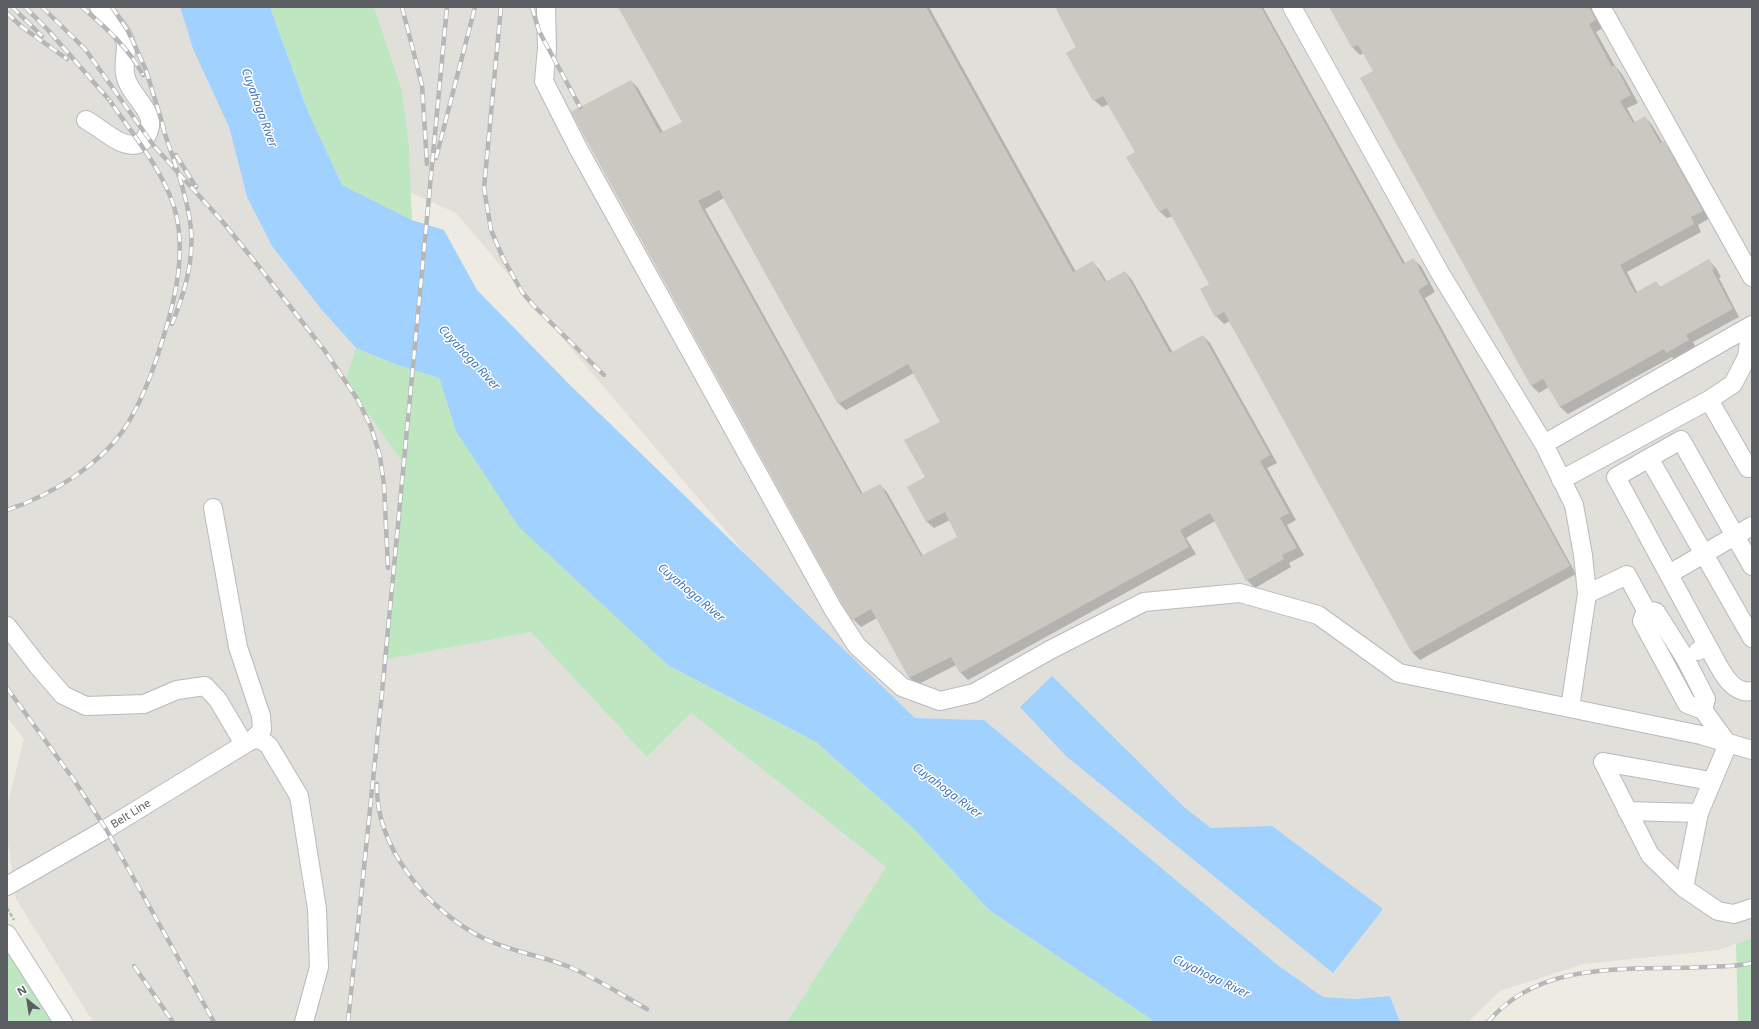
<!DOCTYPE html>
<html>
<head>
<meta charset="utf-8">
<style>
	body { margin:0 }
	#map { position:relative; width:1759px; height:1029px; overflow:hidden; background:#eeece2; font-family:"Noto Sans",sans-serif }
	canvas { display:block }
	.frame { position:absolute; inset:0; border:8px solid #5a5e63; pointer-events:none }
	.north { position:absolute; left:8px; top:981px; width:40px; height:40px; -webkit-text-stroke:3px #fff; paint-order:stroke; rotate:330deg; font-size:11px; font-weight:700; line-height:16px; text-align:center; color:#5a5e63 }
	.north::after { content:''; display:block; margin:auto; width:14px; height:18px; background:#5a5e63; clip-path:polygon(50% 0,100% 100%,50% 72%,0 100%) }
</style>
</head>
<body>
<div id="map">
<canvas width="1759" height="1029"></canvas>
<div class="frame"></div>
<div class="north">N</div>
</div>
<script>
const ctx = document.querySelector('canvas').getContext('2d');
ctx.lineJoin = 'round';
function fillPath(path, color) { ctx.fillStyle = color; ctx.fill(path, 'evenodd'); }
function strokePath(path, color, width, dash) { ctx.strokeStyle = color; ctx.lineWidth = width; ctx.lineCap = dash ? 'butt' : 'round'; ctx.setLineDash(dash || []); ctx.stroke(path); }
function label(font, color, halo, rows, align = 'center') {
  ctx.font = font + ' "Noto Sans",sans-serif'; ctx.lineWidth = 3; ctx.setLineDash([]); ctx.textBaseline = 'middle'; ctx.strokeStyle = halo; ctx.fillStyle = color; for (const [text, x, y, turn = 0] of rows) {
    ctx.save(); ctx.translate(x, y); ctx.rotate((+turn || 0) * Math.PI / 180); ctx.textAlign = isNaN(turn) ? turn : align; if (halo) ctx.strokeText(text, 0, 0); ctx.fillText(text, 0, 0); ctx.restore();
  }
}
fillPath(new Path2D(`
	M7 7H180L193 49 229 127 247 197 272 246 321 309 356 348 345 381 403 463 384 660 531 632 647 757 691 713 886 867 787 1022H93L16 899 7 835V807L24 739 7 717Z
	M374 7H1752V938L1719 950 1584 964 1500 991 1468 1022H1400L1390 996 1355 999 1323 997 1279 966 984 720 915 718 749 558 456 213 410 192 409 145 402 90Z`), '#e1dfda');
fillPath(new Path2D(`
	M270 7H374L402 90 409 145 412 220 342 185 307 109Z
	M356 348 397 365 439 378 456 431 669 666 816 742 913 828 989 910 1155 1022H787L886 867 691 713 647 757 531 632 384 660 403 463 345 381Z
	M7 934 63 1022H7Z
	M1752 938V1022H1738L1736 944Z`), '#bee6c0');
fillPath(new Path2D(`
	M180 7H270L307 109 342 185 412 220 444 230 477 290 571 386 915 718 984 720 1279 966 1323 997 1355 999 1390 996 1400 1022H1155L989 910 913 828 816 742 669 666 519 527 456 431 439 378 397 365 356 348 321 309 272 246 247 197 229 127 193 49Z
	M1052 676 1185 808 1211 828 1272 826 1383 909 1333 973 1066 756 1020 707Z`), '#a1d1ff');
fillPath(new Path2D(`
	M619 7H929L1076 272 1093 263 1100 270 1107 282 1125 272 1132 280 1173 353 1203 336 1210 343 1277 463 1267 468 1296 520 1287 525 1304 555 1289 563 1291 567 1255 588 1247 580 1215 521 1186 538 1196 554 968 680 961 673 956 665 917 685 910 678 877 618 861 627 853 619 631 81 638 88 663 132 683 122ZM724 198 838 403 846 410 914 373 941 422 927 477 926 521 934 528 950 520 958 537 923 556 887 492 880 485 863 494 705 209Z
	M1056 7H1263L1405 263 1413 259 1421 266 1435 292 1425 298 1576 574 1420 660 1413 653 1230 321 1224 324 1216 316 1201 289 1211 284 1173 216 1167 218 1159 211 1137 153 1109 104 1102 107 1094 100 1077 48Z
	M1331 7H1592L1603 28 1596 32 1615 66 1622 74 1638 103 1627 108 1635 123 1645 117 1652 125 1663 143 1671 150 1710 218 1698 225 1701 232 1627 272 1637 292 1656 282 1661 288 1708 260 1716 268 1721 277 1719 278 1739 317 1693 342 1696 348 1674 359 1672 357 1568 414 1560 407 1549 387 1539 393 1532 386 1362 78 1374 71 1364 53 1360 55 1353 48Z`), '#0003');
fillPath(new Path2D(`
	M618 7H926L1073 272 1093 261 1105 282 1125 271 1170 353 1203 335 1270 455 1260 461 1289 513 1280 518 1297 548 1282 555 1284 559 1246 581 1210 513 1180 530 1189 547 960 673 951 657 909 678 871 609 852 620 842 604 571 112 631 80 660 133 682 122ZM719 190 838 404 908 364 940 422 904 440 925 477 907 487 926 522 945 512 957 537 921 556 880 484 861 494 698 201Z
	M1055 7H1261L1403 264 1414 258 1428 284 1418 290 1570 566 1412 653 1224 312 1215 317 1200 289 1209 284 1167 208 1159 212 1126 157 1135 152 1103 96 1093 101 1066 53 1076 47Z
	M1329 7H1589L1596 20 1589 24 1612 67 1615 65 1631 95 1620 101 1633 123 1645 116 1660 143 1664 141 1703 211 1691 217 1694 224 1620 265 1635 293 1656 281 1660 287 1709 259 1714 269 1712 270 1733 309 1686 335 1689 340 1666 353 1664 349 1560 407 1543 379 1531 386 1360 78 1373 71 1358 45 1352 48Z`), '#cac8c1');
const minor = new Path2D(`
	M546 7 547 48 544 81 578 148 833 609 857 646 902 687 940 701 974 693 1050 650 1144 602 1240 593 1318 615 1399 673 1701 735 1752 750
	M1292 7 1440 273 1544 444 1752 325
	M1601 7 1752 277
	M86 120C101 127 126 155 143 141 163 116 136 103 127 81 122 69 126 58 126 45 125 33 107 15 99 7
	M1709 400 1748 468
	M1544 444 1574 505 1583 555 1587 594
	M1649 458 1616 477 1707 645
	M1561 480 1709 400 1733 384 1747 357 1751 326
	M1752 566 1681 440 1649 458 1752 638
	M1669 574 1752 526
	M1646 610 1656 612 1685 658 1706 699 1703 710
	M7 626 38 666 63 695 86 706 144 704 177 690 205 686 218 700 244 744
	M1698 651 1707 645C1717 661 1729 696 1752 691
	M1570 708 1587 594 1627 575 1646 610 1642 621 1687 704 1703 710 1728 744
	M253 739 262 740 269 746 299 796 317 909 319 967 304 1022
	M1728 744 1699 813 1684 888 1718 911 1734 914 1752 908
	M1603 762 1650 855 1684 888
	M1603 762 1711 781
	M1627 811 1699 813
	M7 886 106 829 253 739 262 730 261 716 238 647 213 508
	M7 934 63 1022`);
strokePath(minor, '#b7babf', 20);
strokePath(new Path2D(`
	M7 908 14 920`), '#97c7a7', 2.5, [4, 2]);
strokePath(minor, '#fff', 18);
const rail = new Path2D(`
	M12 7 42 36
	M25 7 48 30 111 102
	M42 7 85 49 154 146 222 221 260 268 325 351 358 400 371 427 380 456 384 485 388 568
	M82 7C105 27 129 48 143 75
	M112 7 128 31 146 70 164 129
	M402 7 422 85 427 164
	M501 7 484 188 491 230 503 258 522 292 535 307 604 375
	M532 7 539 31 580 107
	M7 13 22 27 67 59
	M162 125C173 159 187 193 191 229 194 262 184 294 172 324
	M176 155 196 187
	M436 158 475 7
	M7 510C50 496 104 463 128 423 146 393 157 359 167 325 177 290 184 255 177 218 168 175 132 134 108 98
	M7 688 74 780 106 829 214 1022
	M377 784C375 847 428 910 481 937 508 951 539 955 567 966 595 977 621 995 647 1009
	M134 966 173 1022
	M348 1022 382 693 447 7
	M1488 1022C1542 958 1632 971 1706 967 1721 966 1737 967 1752 963`);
strokePath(rail, '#b5b6b6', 4.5);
strokePath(rail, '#fff', 3, [9]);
label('11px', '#5a5e63', '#fff', [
	["Belt Line",131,814,-32]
]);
label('italic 12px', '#4075bb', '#fff', [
	["Cuyahoga River",259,108,70],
	["Cuyahoga River",469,358,47],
	["Cuyahoga River",691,593,40],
	["Cuyahoga River",947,791,37],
	["Cuyahoga River",1211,977,26]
]);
</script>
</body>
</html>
